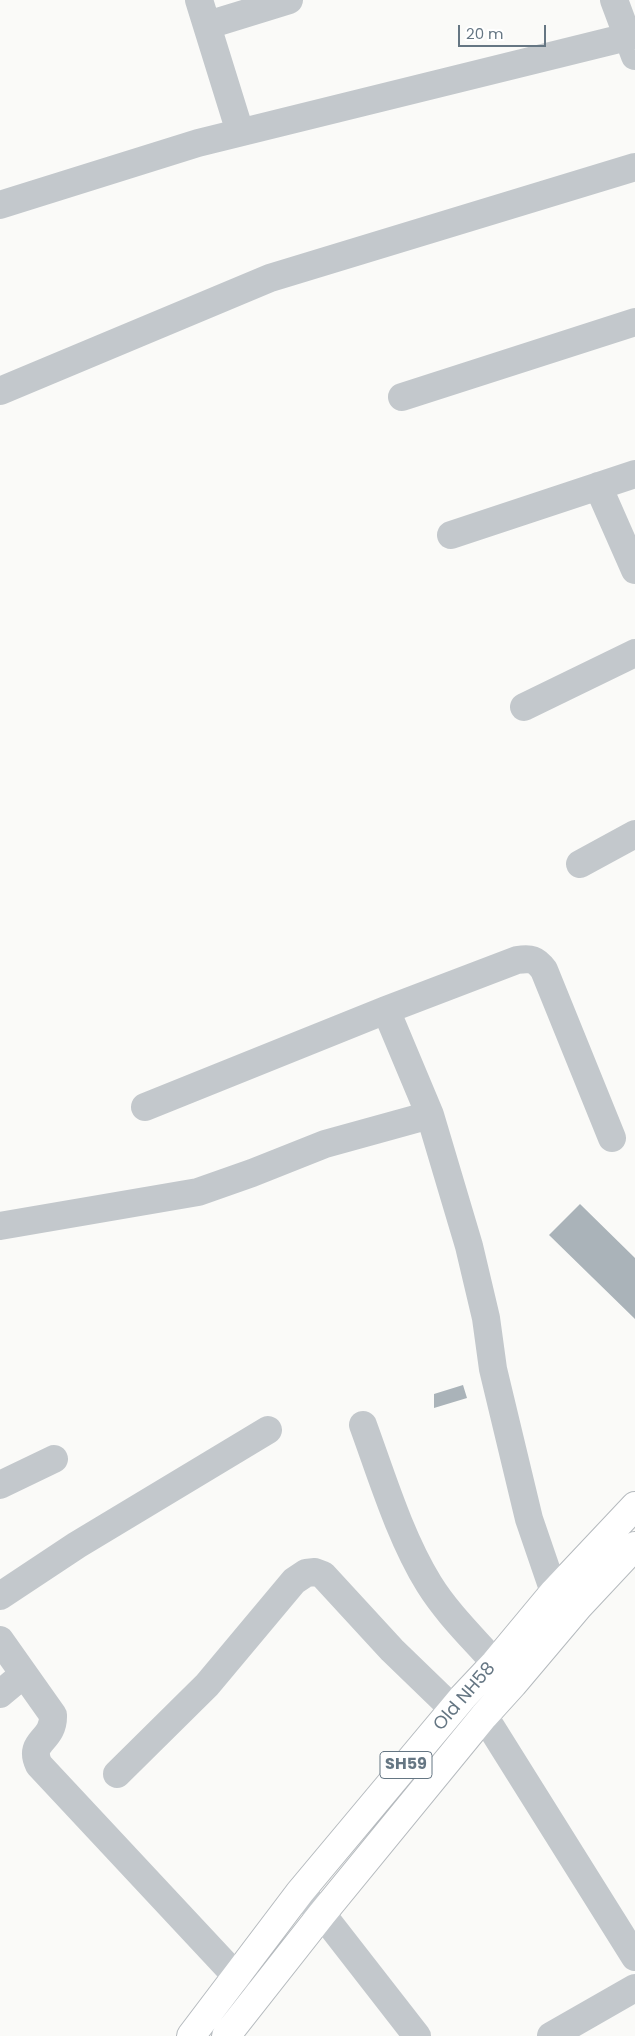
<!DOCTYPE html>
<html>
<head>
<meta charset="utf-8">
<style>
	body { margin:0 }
	#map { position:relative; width:635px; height:2036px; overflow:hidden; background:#fafaf8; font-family:Poppins,sans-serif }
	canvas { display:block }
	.scale { position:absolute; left:458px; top:25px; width:88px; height:22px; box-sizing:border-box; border:2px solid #657683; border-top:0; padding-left:6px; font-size:15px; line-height:18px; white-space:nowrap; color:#657683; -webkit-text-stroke:4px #fff; paint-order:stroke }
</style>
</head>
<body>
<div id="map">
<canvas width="635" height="2036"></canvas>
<div class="scale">20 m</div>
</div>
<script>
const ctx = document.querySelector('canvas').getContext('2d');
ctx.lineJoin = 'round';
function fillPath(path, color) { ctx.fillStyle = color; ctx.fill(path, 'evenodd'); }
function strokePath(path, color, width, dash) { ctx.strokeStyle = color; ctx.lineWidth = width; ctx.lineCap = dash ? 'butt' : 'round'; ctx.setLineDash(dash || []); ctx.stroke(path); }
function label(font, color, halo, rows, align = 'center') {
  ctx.font = font + ' Poppins,sans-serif'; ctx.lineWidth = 5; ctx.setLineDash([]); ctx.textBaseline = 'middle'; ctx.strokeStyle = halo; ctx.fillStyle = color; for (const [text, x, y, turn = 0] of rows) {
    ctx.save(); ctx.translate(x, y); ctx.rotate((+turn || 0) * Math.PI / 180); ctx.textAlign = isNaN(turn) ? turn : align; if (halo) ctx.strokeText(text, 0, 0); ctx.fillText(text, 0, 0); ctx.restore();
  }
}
fillPath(new Path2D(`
	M580 1204 635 1258V1319L549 1235Z
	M463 1385 467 1398 434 1408V1394Z`), '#aab3b9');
const major = new Path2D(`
	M191 2036 300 1892 463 1697 495 1663 554 1592 635 1506
	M226 2036 322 1914 484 1716 513 1684 578 1607 635 1546`);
strokePath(major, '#b5babe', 30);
strokePath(new Path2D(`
	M199 0 240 132
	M614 0 635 56
	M208 25 289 0
	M0 205 198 143 635 35
	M0 391 270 278 635 167
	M402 397 635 322
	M598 486 635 570
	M451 535 635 474
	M524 707 635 653
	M580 864 635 834
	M386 1010 430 1115
	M145 1107 386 1010 517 960C531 958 536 959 544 970L612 1138
	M0 1226 198 1192 252 1173 325 1144 430 1115 469 1246 486 1318 493 1369 529 1519 554 1592
	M363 1425C382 1477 400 1537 429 1584 447 1613 472 1637 495 1663
	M0 1485 54 1459
	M0 1596 77 1545 268 1430
	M0 1640 53 1715C54 1742 27 1740 39 1765L237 1977
	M0 1694 24 1674
	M484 1716 635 1957
	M117 1774 207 1685 294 1581 306 1573 315 1572 323 1575 392 1650 453 1709
	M300 1892 322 1914 417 2036
	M551 2036 635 1988`), '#c3c8cc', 28);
strokePath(major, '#fff', 28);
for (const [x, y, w] of [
	[406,1765,52]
]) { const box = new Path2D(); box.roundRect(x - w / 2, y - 13.5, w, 27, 4); ctx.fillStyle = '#fff'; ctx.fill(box); strokePath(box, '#657683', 1); }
label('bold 16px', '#657683', null, [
	["SH59",406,1765]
]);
label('18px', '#657683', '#fff', [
	["Old NH58",465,1697,-49]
]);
</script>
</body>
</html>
